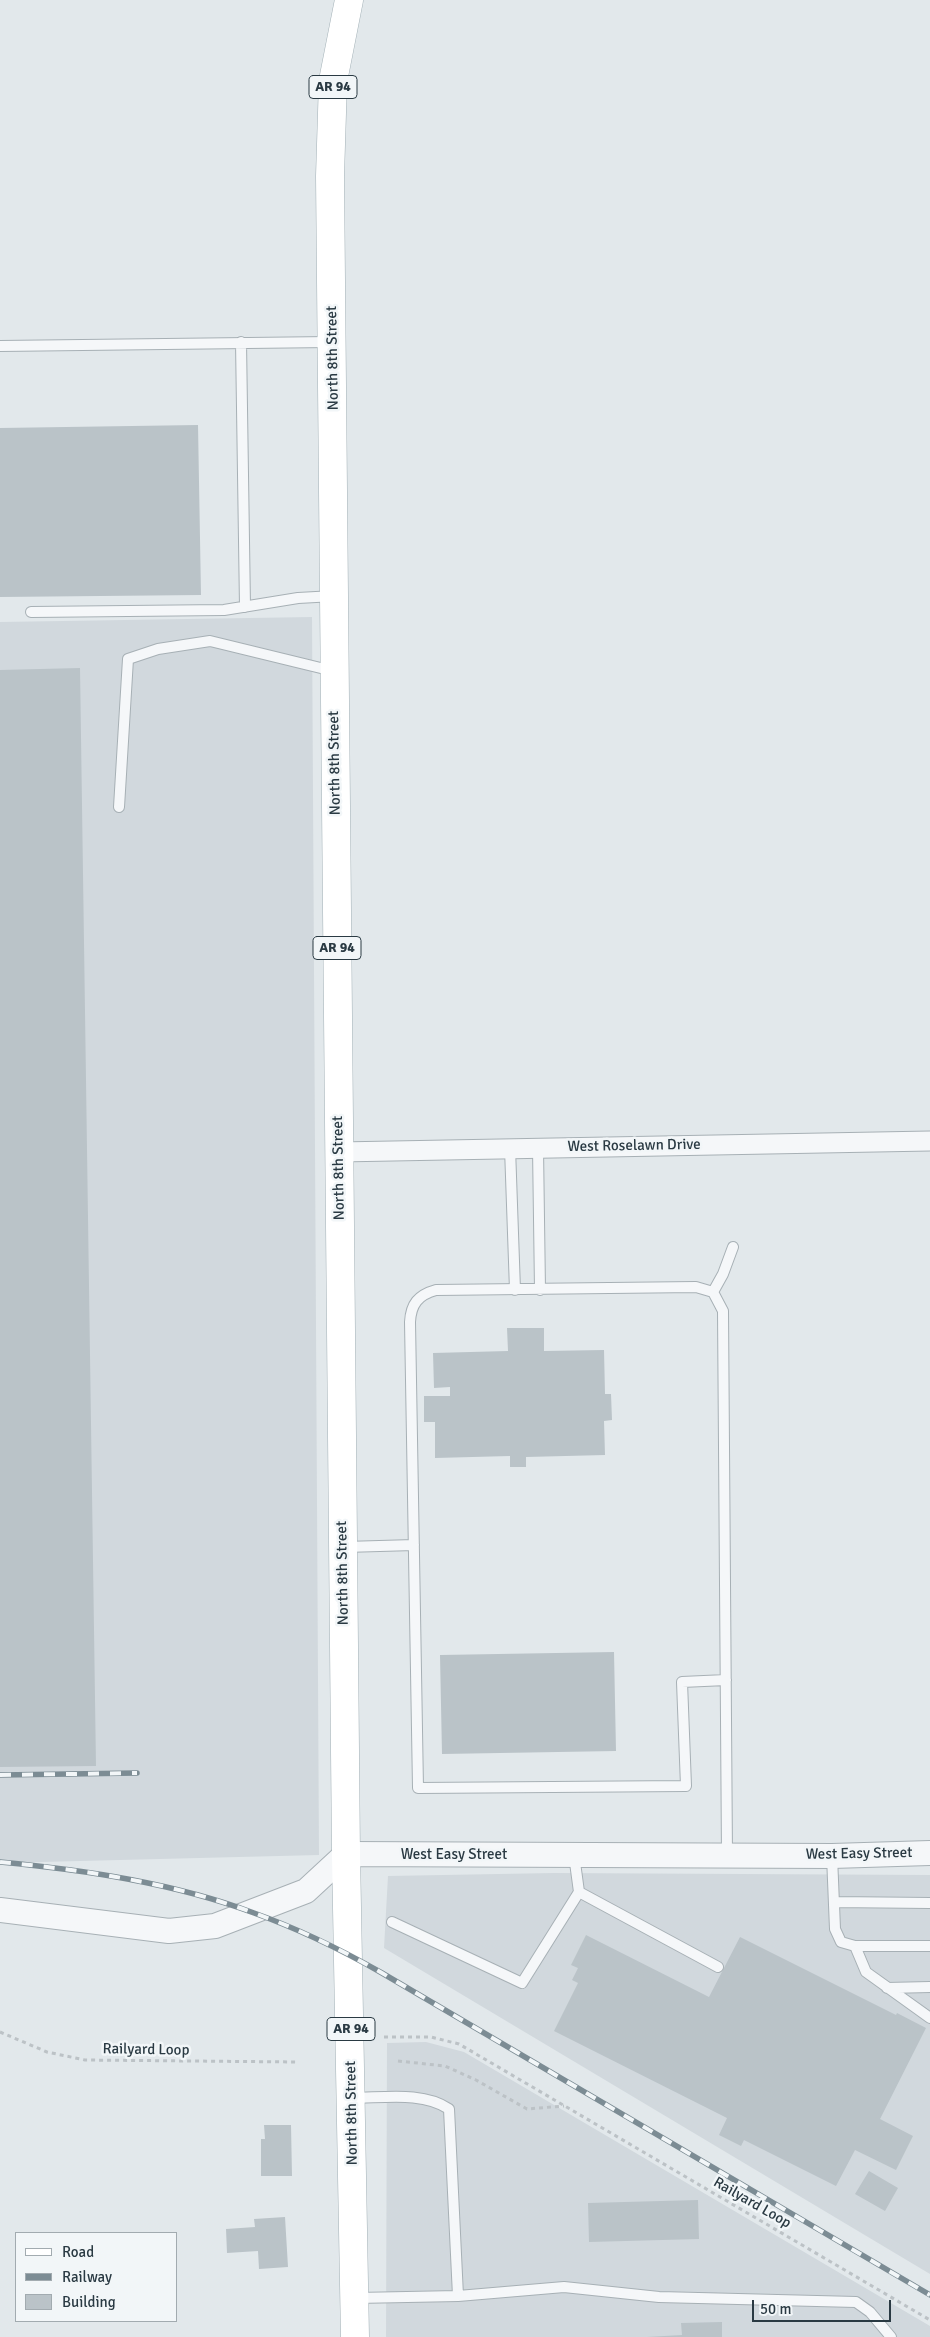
<!DOCTYPE html>
<html>
<head>
<meta charset="utf-8">
<style>
	body { margin:0 }
	#map { position:relative; width:930px; height:2337px; overflow:hidden; background:#e2e8eb; font-family:Signika,sans-serif }
	canvas { display:block }
	.legend { position:absolute; left:15px; top:2232px; width:162px; height:90px; box-sizing:border-box; background:#f2f6f8; border:1px solid #a2abb0; margin:0; padding:6px 9px; list-style:none; font-size:15px; color:#2a3a43 }
	.legend li { display:flex; align-items:center; gap:10px; height:25px }
	.legend b { width:25px; border:1px solid #a2abb0 }
	.scale { position:absolute; left:752px; top:2300px; width:139px; height:22px; box-sizing:border-box; border:2px solid #2a3a43; border-top:0; padding-left:6px; font-size:15px; line-height:18px; white-space:nowrap; color:#2a3a43; -webkit-text-stroke:4px #f2f6f8; paint-order:stroke }
</style>
</head>
<body>
<div id="map">
<canvas width="930" height="2337"></canvas>
<ul class="legend">
<li><b style="height:6px;background:#fff"></b>Road</li>
<li><b style="height:6px;background:#7c8c94"></b>Railway</li>
<li><b style="height:14px;background:#bac3c8"></b>Building</li>
</ul>
<div class="scale">50 m</div>
</div>
<script>
const ctx = document.querySelector('canvas').getContext('2d');
ctx.lineJoin = 'round';
function fillPath(path, color) { ctx.fillStyle = color; ctx.fill(path, 'evenodd'); }
function strokePath(path, color, width, dash) { ctx.strokeStyle = color; ctx.lineWidth = width; ctx.lineCap = dash ? 'butt' : 'round'; ctx.setLineDash(dash || []); ctx.stroke(path); }
function label(font, color, halo, rows, align = 'center') {
  ctx.font = font + ' Signika,sans-serif'; ctx.lineWidth = 5; ctx.setLineDash([]); ctx.textBaseline = 'middle'; ctx.strokeStyle = halo; ctx.fillStyle = color; for (const [text, x, y, turn = 0] of rows) {
    ctx.save(); ctx.translate(x, y); ctx.rotate((+turn || 0) * Math.PI / 180); ctx.textAlign = isNaN(turn) ? turn : align; if (halo) ctx.strokeText(text, 0, 0); ctx.fillText(text, 0, 0); ctx.restore();
  }
}
fillPath(new Path2D(`
	M312 617 319 1855 0 1863V622Z
	M554 1873 930 1875V2274L384 1948 388 1876Z
	M426 2042 464 2052 930 2326V2337H386L387 2043Z`), '#d1d8dd');
fillPath(new Path2D(`
	M198 425 201 595 0 597V428Z
	M80 668 96 1766 0 1767V670Z
	M507 1328H544V1351L604 1350 605 1394H611L612 1420 604 1421 605 1455 526 1457V1467H510V1456L435 1458V1422H424V1396H450V1387L434 1388 433 1353 508 1351Z
	M614 1652 616 1751 442 1754 440 1655Z
	M586 1935 709 1997 740 1937 896 2015 897 2013 926 2028 880 2119 913 2136 896 2170 855 2150 836 2186 744 2140 741 2146 719 2135 727 2118 554 2031 578 1983 572 1980 578 1968 571 1965Z
	M264 2125H291L292 2176H261V2139H265Z
	M869 2171 898 2188 885 2211 855 2194Z
	M698 2200 699 2239 589 2242 588 2203Z
	M285 2217 288 2267 259 2269 258 2251 227 2253 226 2229 255 2227 254 2219Z
	M722 2322V2337H647L682 2335 681 2323Z`), '#bac3c8');
const service = new Path2D(`
	M241 342 245 607
	M0 346 330 342
	M31 612 224 610 298 598 334 596
	M119 807 128 659 158 649 210 641 333 671
	M510 1148 515 1290
	M538 1148 540 1290
	M713 1292 723 1274 733 1247
	M345 1547 414 1545
	M726 1680 682 1682 686 1786 418 1788 410 1322C411 1304 418 1295 436 1290L696 1287 713 1292 723 1311 727 1855
	M832 1856 835 1929 841 1942 855 1946H930
	M579 1892 718 1967
	M834 1902 930 1903
	M392 1922 522 1983 579 1892 574 1855
	M855 1946 866 1972 930 2018
	M887 1988 930 1987
	M352 2098C383 2098 423 2091 449 2109L458 2296
	M356 2298 458 2296 564 2287 659 2297 856 2302 870 2312 891 2337`);
const minor = new Path2D(`
	M339 1152 930 1141`);
const tertiary = new Path2D(`
	M0 1910 169 1931 215 1926 306 1891 346 1854 832 1856 930 1853`);
const primary = new Path2D(`
	M349 0 333 81 330 176 346 1854 355 2337`);
strokePath(service, '#a7b0b5', 12);
strokePath(minor, '#a7b0b5', 21);
strokePath(tertiary, '#a7b0b5', 26);
strokePath(primary, '#a2b0b6', 29);
strokePath(new Path2D(`
	M0 2032 47 2052 85 2060 297 2062
	M384 2037H431L459 2044 930 2320
	M398 2061 445 2066 476 2080 527 2109 564 2106`), '#bcc2c6', 3, [4, 4]);
strokePath(service, '#f5f7f9', 10);
strokePath(minor, '#f5f7f9', 19);
strokePath(tertiary, '#f5f7f9', 24);
strokePath(primary, '#fff', 28);
const rail = new Path2D(`
	M0 1775 137 1773
	M0 1862C85 1870 174 1883 254 1913 299 1929 340 1949 382 1973L930 2295`);
strokePath(rail, '#7c8c94', 5.5);
strokePath(rail, '#f2f6f8', 4, [11]);
for (const [x, y, w] of [
	[333,87,48],
	[337,948,48],
	[351,2029,48]
]) { const box = new Path2D(); box.roundRect(x - w / 2, y - 11.5, w, 23, 4); ctx.fillStyle = '#f2f6f8'; ctx.fill(box); strokePath(box, '#2a3a43', 1); }
label('bold 14px', '#2a3a43', null, [
	["AR 94",333,87],
	["AR 94",337,948],
	["AR 94",351,2029]
]);
label('15px', '#2a3a43', '#f2f6f8', [
	["North 8th Street",333,358,-91],
	["North 8th Street",335,763,-91],
	["West Roselawn Drive",634,1146,-1],
	["North 8th Street",339,1168,-91],
	["North 8th Street",343,1573,-91],
	["West Easy Street",859,1854,-1],
	["West Easy Street",454,1855],
	["Railyard Loop",146,2050,1],
	["North 8th Street",352,2113,-91],
	["Railyard Loop",752,2203,30]
]);
</script>
</body>
</html>
